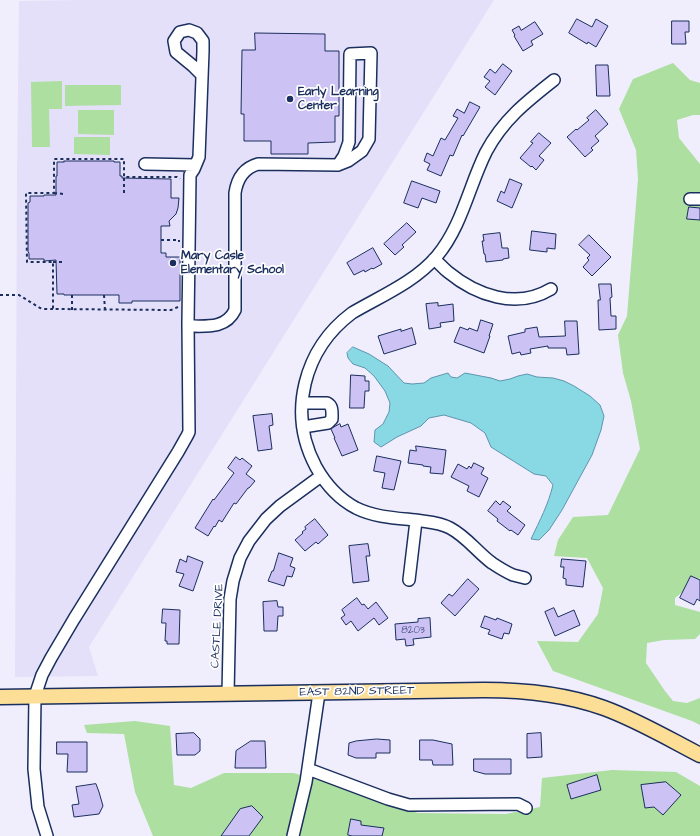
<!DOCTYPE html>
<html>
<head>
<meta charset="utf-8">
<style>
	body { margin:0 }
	canvas { display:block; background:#f0edfc }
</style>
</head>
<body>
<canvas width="700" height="836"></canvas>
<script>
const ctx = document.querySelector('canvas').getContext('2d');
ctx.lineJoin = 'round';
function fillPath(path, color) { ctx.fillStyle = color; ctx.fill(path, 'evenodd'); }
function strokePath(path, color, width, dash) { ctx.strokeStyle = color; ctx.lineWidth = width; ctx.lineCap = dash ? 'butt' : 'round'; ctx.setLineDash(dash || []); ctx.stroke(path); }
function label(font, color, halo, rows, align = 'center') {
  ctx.font = font + ' "Architects Daughter",sans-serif'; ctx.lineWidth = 3.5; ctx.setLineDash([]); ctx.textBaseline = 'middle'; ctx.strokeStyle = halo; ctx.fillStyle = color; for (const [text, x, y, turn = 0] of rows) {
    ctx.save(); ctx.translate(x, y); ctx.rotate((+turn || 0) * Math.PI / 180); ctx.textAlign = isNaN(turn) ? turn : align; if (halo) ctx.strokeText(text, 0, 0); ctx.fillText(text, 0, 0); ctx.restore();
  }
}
fillPath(new Path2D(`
	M83 0H494L89 647 98 676 15 677 17 171 19 1Z`), '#e5e0fa');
fillPath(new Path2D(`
	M673 63 690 80 700 83V115H693L677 120 679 138 700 164V578L675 598V605L700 612V634L695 639 664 640 647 643 646 663 665 691 673 701 687 703 700 698V725L692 721 553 671 537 641 578 642 598 614 603 588 587 558 554 556 558 540 573 517 608 515 640 449 631 401 623 373 618 335 627 316 638 179 636 150 619 109 633 79Z
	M62 81V109H49L50 147H32L31 82Z
	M65 85H121V105L65 106Z
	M78 110H114V135L78 134Z
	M74 137H110V155L74 154Z
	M135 721 170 726 174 785 191 788 224 773H294L331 784 418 813 506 814 540 807 542 778 612 770 676 772 700 786V836H153L135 792 124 734 87 733 84 725Z`), '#addfa1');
const water = new Path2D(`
	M353 347 369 354 388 366 404 383 412 384 424 383 431 378 448 373 451 377 457 378 465 373 491 378 500 381 510 379 518 376 527 374 537 377 553 378 564 381 574 386 590 396 600 405 604 416 601 430 592 455 562 510 549 530 539 540 531 539C540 520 548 505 553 485L546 476 534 474 491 447 485 433 471 423 444 415 429 418 421 426 397 437 381 447 374 442 375 430 383 424 389 412 390 403 385 391 374 376 365 368 353 364 348 358 347 353Z`);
fillPath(water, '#89d9e4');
strokePath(water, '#5d95ae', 1);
const building = new Path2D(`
	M577 19 592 27 596 19 608 26 596 47 588 42 587 44 569 33Z
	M672 21H689V32H685L686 44H672Z
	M535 22 543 34 531 41 533 45 523 51 514 36 515 35 512 30 519 26 521 30Z
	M255 33 325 34V51H339V116H335V142L308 143V154H271V141H244V114H241L242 50H255Z
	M503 64 512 71 495 95 485 87 490 81 484 77 490 69 495 73Z
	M596 65H608L610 96H597Z
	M470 102 480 107 463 136 462 135 453 156 450 155 441 176 427 170 430 164 424 161 427 153 433 156 441 138 445 140 458 118 453 116 457 109 464 113Z
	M596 110 608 124 595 136 599 141 591 148 593 150 585 157 567 137 576 129 577 130 589 120 587 118Z
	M539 133 551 143 539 156 544 160 536 170 532 166 531 167 520 158 533 143 531 142Z
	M64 161H114V162H120V176H122V178L171 179V198H179L178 208 176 214 169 221 170 226H161V253H166V257H180V301H132V303H119V295H64V294H57L56 260 44 261V259H29V253L28 252V203L30 202V196H44V195H56V176H57V162H64Z
	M510 179 522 184 512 208 497 201 501 191 504 193Z
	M412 181 440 191 436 203 422 198 418 208 404 203Z
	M689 207 700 208V220L687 219Z
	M407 223 416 232 402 245 404 247 395 255 384 244Z
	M532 231 556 234 555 249 547 248V252L530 250Z
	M500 233 502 248H508L509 258 503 259V260L486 262 485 254H484L482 241H484L483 235Z
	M589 235 611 257 592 276 583 267 589 260 587 258 590 255 579 245Z
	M373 248 382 264 373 269 372 268 365 272 364 270 354 275 347 263Z
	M599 284H611L612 297 610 298 611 316H616V329L599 330 598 300H600Z
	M438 303V306L453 304 454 321 440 323 441 327 429 329 426 304Z
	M481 320 493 324 489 336H490L484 353 454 342 460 327 468 330 469 328 477 331Z
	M565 321H577L579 354 567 355 566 348H548V346L530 349 531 353 521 355 520 352 512 354 508 336 525 332V329L537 327 539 337 565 336Z
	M412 328 416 344 384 354 378 336 401 329V331Z
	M351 375 365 376V381H369V391H365L364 408H350Z
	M272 414 273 425 269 426 272 449 258 451 253 416Z
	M340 424 341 427 348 424 358 450 342 456 334 438H335L331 429Z
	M416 446 446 450 443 474 430 473 431 467 423 466V465L408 463 410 450 416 451Z
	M377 456 401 461 394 490 382 488 385 473 374 471Z
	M236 457 240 460 242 458 252 466 246 474 255 481 249 488H248L236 504 234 503 222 522 219 520 215 527 214 526 208 536 195 528 213 499 214 500 234 473 228 468Z
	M474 463 484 468 481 474 488 478 479 497 467 491 469 486 451 477 458 464 467 469 469 466 471 468Z
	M496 501 500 505 503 501 511 507 507 511 525 525 518 535 511 530 510 531 497 521 498 519 488 511Z
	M315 519 328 535 318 544 316 542 305 551 295 540 303 533 302 532 306 529 305 527Z
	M368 544 370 556H366L369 581 353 583 349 546Z
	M279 553 293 558 290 566 295 568 292 577 287 576 284 586 268 581 272 571H273Z
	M188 556 203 562 193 591 179 586 184 574 176 572 180 559 186 562Z
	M562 559 586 561 583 587 566 585V579L563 578 564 567H561Z
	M691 576 700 580V601L697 599 694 605 680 598Z
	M468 579 479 589 455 616 441 603 449 594 452 596Z
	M357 598 362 605 364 604 368 609 376 602 388 618 379 625 374 618 358 631 351 621 346 625 341 618 345 615 342 610Z
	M277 601 278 607H283V616H278L277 631H264L263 602Z
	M554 608 558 617 574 610 580 625 555 636 545 612Z
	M163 609 180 610 179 644H167V641H165L166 623H162Z
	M485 616 496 620 497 618 512 624 509 634 504 633 502 639 488 634 490 630 481 627Z
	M430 618 431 637 413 639 414 645 406 646 405 639 396 640 395 624 418 622V619Z
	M194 733 200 739V751L195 755H177L176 734Z
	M541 733 542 757 527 758V734Z
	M377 739 390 740V753H376V758H356L348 755 349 743 356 741Z
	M420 740H433L452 744 453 765H433L432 760H420Z
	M251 741H265L266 768H235L236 751Z
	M57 742H87V772H67L68 754H57Z
	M474 759H511V774H485L474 771Z
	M597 775 601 790 571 799 567 785Z
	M666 782 681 795 663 815 654 807 645 808 641 785Z
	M96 784 99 792 103 806 99 814 74 817 72 805 79 804 76 787Z
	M252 806 263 817 249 836H221L240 809Z
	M351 819 361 821V825L384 828 382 836H352L348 835Z`);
fillPath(building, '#ccc2f4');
strokePath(building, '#1b2f5e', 1);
const minor = new Path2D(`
	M145 164 195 165
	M690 199H700
	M434 259C439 263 443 268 448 272 476 295 516 310 551 289
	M188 326C206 326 226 329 235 310V193C237 179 244 168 258 164L338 165 348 161 362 151 369 139 371 53 350 54 349 142 344 156 338 165
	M302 403H327C333 406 332 412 332 419L328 423 303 427
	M525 578C521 577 517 576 513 575 506 572 498 567 492 563 477 552 467 537 450 528 439 522 427 522 415 520 395 518 374 517 356 508 339 499 325 483 316 467 287 413 304 349 352 313 381 296 415 282 437 256 462 226 469 186 486 152 503 120 526 102 554 80
	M409 580 416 521
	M228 694 230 599 233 581 240 558 249 541 266 519 280 506 321 476
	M308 769 388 799 409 805 518 804 526 808
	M47 836 38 807 34 769 35 696 42 675 51 658 74 619 178 452 187 436 189 432 188 323 190 175 194 169 199 157 203 51V41L197 33 189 30 180 32 174 41 176 52 193 66 202 75
	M293 836 306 782 319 693`);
const major = new Path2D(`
	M0 697 484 690C525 690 565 694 604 708 637 720 669 739 700 755`);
strokePath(minor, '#1b2f5e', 14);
strokePath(major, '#1b2f5e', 17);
strokePath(new Path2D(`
	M54 193 64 194
	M124 193V177
	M161 240H179V242
	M53 262H64
	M0 295H19L40 308 44 309H53
	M72 295V310
	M104 295 105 310
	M178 307 171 310 53 309V262H27L26 193H54V159H124V177H177L180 179`), '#1b2f5e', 2, [3, 3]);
strokePath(minor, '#fff', 11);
strokePath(major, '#fdde96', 14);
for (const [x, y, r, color] of [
	[290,99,4,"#1b2f5e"],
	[173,263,4,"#1b2f5e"]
]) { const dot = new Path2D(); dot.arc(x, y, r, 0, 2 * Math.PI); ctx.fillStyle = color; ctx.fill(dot); strokePath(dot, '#fff', 1.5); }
label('10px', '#475484', null, [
	["8203",413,631]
]);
label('bold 12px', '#1b2f5e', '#fff', [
	["Early Learning",298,92],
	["Center",298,106],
	["Mary Casle",181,256],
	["Elementary School",181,270]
], 'left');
label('12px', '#1b2f5e', '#fff', [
	["CASTLE DRIVE",218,626,-87],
	["EAST 82ND STREET",357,692,-1]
]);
</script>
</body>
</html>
